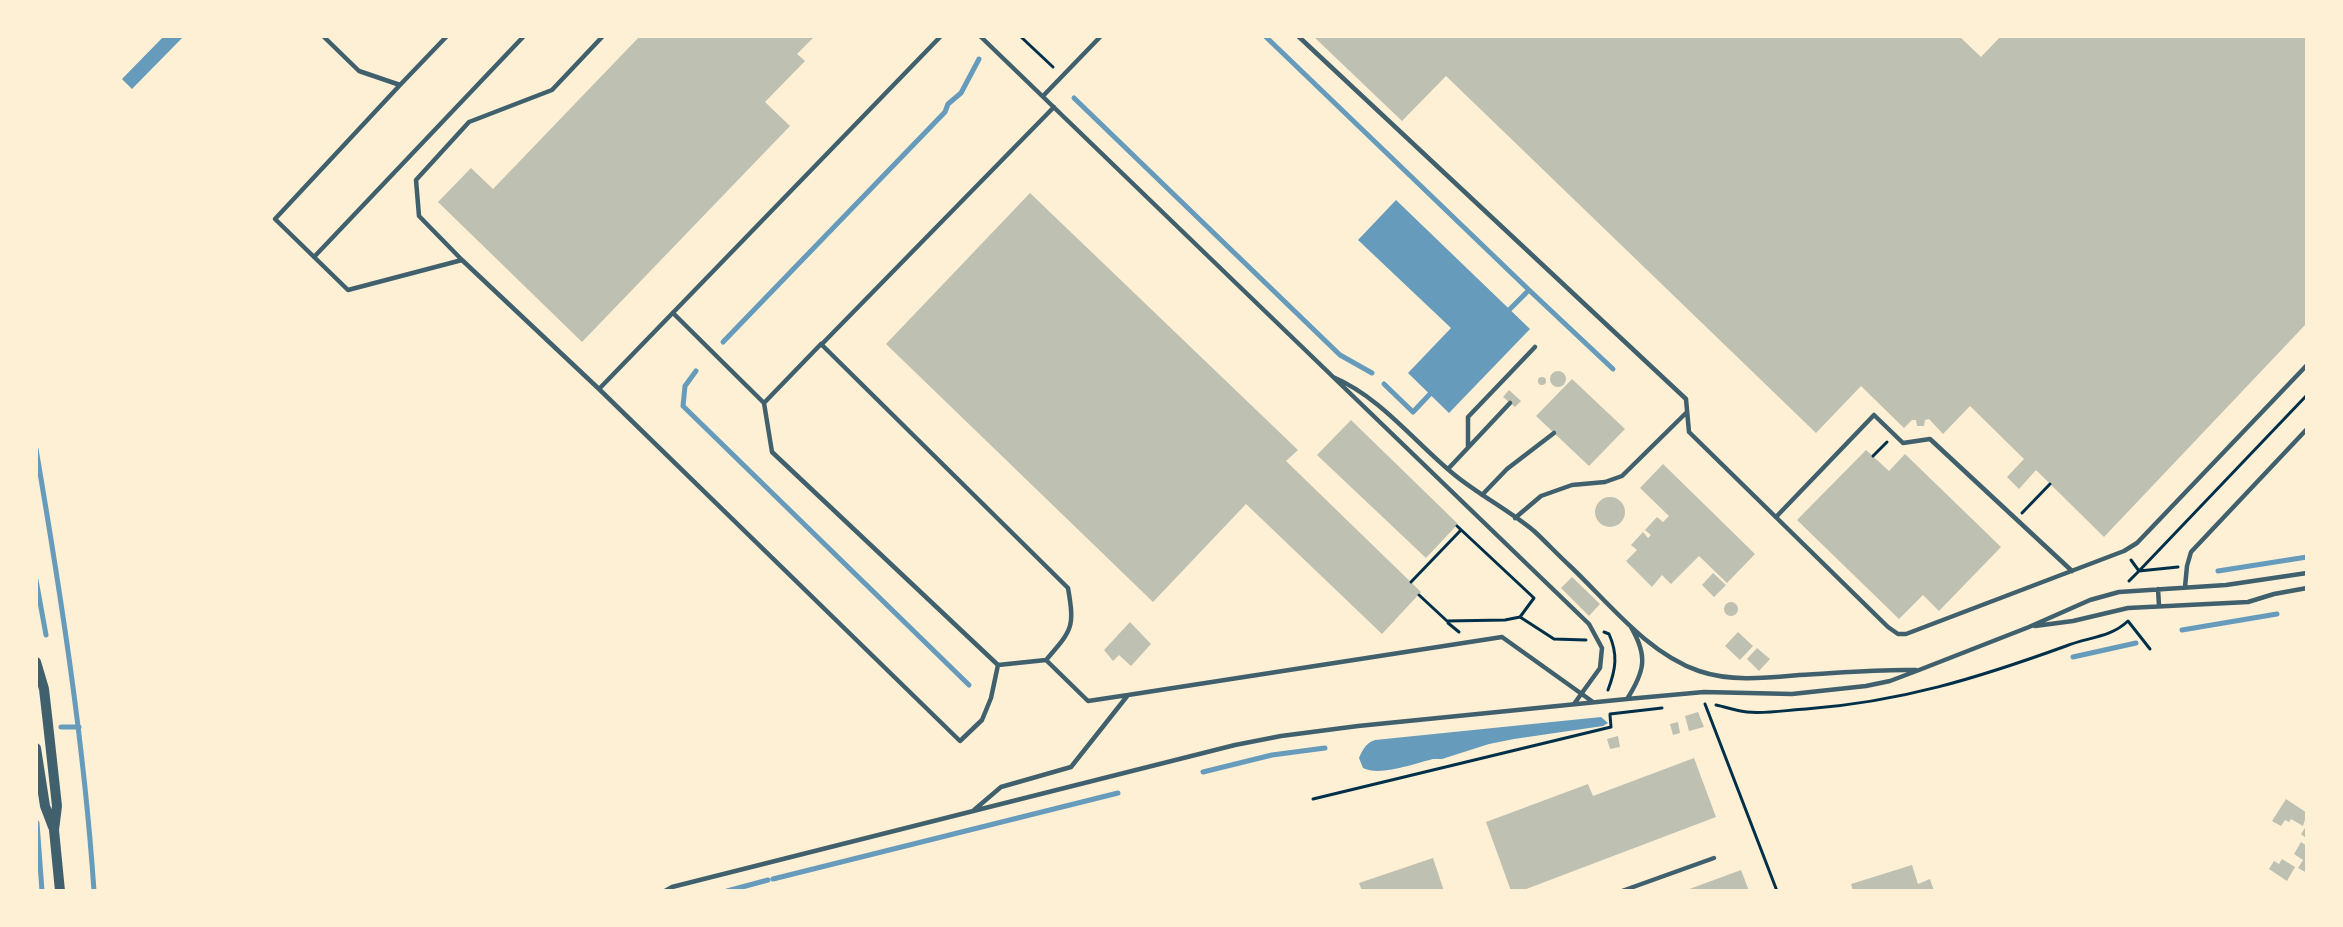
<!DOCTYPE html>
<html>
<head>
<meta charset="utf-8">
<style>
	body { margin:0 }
	#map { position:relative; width:2343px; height:927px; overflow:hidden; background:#fdf0d5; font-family:Commissioner,sans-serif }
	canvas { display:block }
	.frame { position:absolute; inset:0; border:38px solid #fdf0d5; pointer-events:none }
</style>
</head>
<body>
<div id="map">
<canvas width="2343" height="927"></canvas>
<div class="frame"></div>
</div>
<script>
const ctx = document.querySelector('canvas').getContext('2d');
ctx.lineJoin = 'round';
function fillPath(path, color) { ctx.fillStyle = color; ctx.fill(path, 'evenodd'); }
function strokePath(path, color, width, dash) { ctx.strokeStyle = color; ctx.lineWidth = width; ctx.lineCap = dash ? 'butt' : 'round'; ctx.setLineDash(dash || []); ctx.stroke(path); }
fillPath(new Path2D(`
	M164 36H184L132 89 122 79Z
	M1396 200 1530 329 1449 413 1408 373 1451 328 1358 240Z
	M1601 717 1608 723 1603 726 1514 739 1489 744 1442 759H1433C1415 763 1380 777 1363 768L1359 758C1363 749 1366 743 1375 740Z`), '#669bbc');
strokePath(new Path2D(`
	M1265 36 1529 290 1510 309
	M1074 98 1340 355 1372 373
	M1529 290 1613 369
	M723 342 945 112 948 104 961 93 979 59
	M696 371 685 386 683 406 969 685
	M1384 384 1413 412 1430 394
	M36 449C61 596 84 743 94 891
	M2218 571 2307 557
	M36 580 46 635
	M2182 630 2277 614
	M2073 657 2136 643
	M61 727H79
	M1203 772 1272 755 1325 748
	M37 823 42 891
	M773 879 1118 793
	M727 891 768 880`), '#669bbc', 5);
fillPath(new Path2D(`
	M640 36H815L797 54 805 61 765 102 790 126 582 342 438 202 471 168 493 189Z
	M1313 36H1959L1981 57 2001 36H2307V323L2104 537 2036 470 2019 489 2007 477 2024 459 1970 406 1943 434 1929 419 1925 420 1924 426H1917L1916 420H1912L1904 428 1861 386 1816 433 1446 76 1402 121Z
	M1030 193 1298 450 1286 461 1421 592 1382 634 1246 504 1153 602 886 344Z
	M1550 379a8 8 0 1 1 16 0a8 8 0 1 1-16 0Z
	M1538 381a4 4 0 1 1 8 0a4 4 0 1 1-8 0Z
	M1572 379 1625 429 1589 466 1536 416Z
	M1509 390 1521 401 1515 407 1503 397Z
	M1351 420 1458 524 1426 558 1317 455Z
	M1866 450 1889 471 1905 454 2001 547 1939 611 1923 595 1899 619 1797 520Z
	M1663 464 1755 554 1727 583 1699 556 1671 584 1662 575 1652 587 1626 561 1637 550 1631 545 1643 532 1648 538 1651 535 1645 530 1657 517 1663 522 1669 516 1640 488Z
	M1595 512a15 15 0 1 1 30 0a15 15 0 1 1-30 0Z
	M1713 573 1726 585 1714 597 1702 585Z
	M1572 577 1600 604 1589 616 1561 588Z
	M1724 609a7 7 0 1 1 14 0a7 7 0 1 1-14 0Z
	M1130 622 1151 644 1131 666 1119 655 1113 661 1104 650Z
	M1738 632 1753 646 1740 660 1725 646Z
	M1757 648 1770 659 1759 671 1747 659Z
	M1698 712 1704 727 1689 731 1685 716Z
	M1678 722 1680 733 1673 735 1670 724Z
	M1618 736 1620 747 1610 749 1607 739Z
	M1694 758 1716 817 1521 891H1511L1486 822 1588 784 1593 796Z
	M2286 799 2307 813 2303 826 2291 819 2289 822 2285 820 2281 826 2272 821Z
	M2305 828 2307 830V839L2301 834Z
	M2301 842 2307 846V873L2298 868 2303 860 2294 854Z
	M1433 858 1444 891H1362L1359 883Z
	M2282 859 2295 867 2287 881 2269 869 2274 861 2279 864Z
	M1912 865 1918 884 1930 879 1934 891H1853L1851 884Z
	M1741 870 1749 891H1684Z`), '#bec0b2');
strokePath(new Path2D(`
	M1020 36 1053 67
	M1873 456 1887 442
	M2022 513 2050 484
	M1457 526 1534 598 1520 617
	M2131 560 2139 571 2307 395
	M2129 581 2139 571 2178 567
	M1411 582 1461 530
	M1419 595 1447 621 1505 620 1520 617 1554 639 1586 640
	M1448 623 1459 632
	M1604 632 1609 634C1618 654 1616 669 1608 690
	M1705 704 1777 891
	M1716 705C1726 707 1737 711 1747 712 1766 714 1787 710 1806 709 1900 702 1978 678 2066 646 2088 637 2110 638 2128 621L2150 649
	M1610 714 1662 708
	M1313 799 1611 727 1610 715`), '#003049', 3);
strokePath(new Path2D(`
	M323 36 359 71 400 85 447 36
	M980 36 1589 624 1602 648 1600 668 1574 704
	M1298 36 1686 399 1689 432 1888 627 1898 634H1906L2124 551 2137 543 2307 365
	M400 85 275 219 348 290 462 260 599 389 960 741 982 720 991 698 998 665
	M1043 96 1101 36
	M314 257 524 36
	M462 260 419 216 416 180 469 122 552 90 603 36
	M673 313 764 403
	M821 345 1054 107
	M1333 377C1382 398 1415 443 1456 476 1481 496 1510 511 1534 531 1546 542 1558 555 1570 566 1609 603 1647 653 1699 671 1731 682 1766 678 1799 675 1838 673 1877 669 1916 670
	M599 389 941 36
	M1468 447V417L1535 347
	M1448 469 1510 403
	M1482 495 1507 469 1554 433
	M1776 517 1874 415 1903 443 1930 439 2072 571
	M1515 518 1541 496 1572 485 1605 482 1622 476 1687 412
	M2185 587 2187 566 2191 552 2307 429
	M2158 589 2159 606
	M2035 626 2073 621 2128 608 2248 602 2274 594 2307 588
	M1046 660 998 665 772 452 764 403 821 344 1068 588C1075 628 1072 630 1046 660L1088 701 1128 695
	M1627 699C1645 671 1648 656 1631 627
	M974 810 1001 787 1071 767 1128 695 1502 637 1593 702
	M665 891 672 887 1235 745 1281 736 1358 726 1627 699 1704 692 1792 694 1866 686 1890 681 1919 670 2029 627 2090 600 2119 592 2226 585 2307 573
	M1622 891 1714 858`), '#3f606c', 4.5);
strokePath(new Path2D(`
	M36 662 44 689 48 724 57 806 54 830 60 891
	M36 748 45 806 53 827`), '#3f606c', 10);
</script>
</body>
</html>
